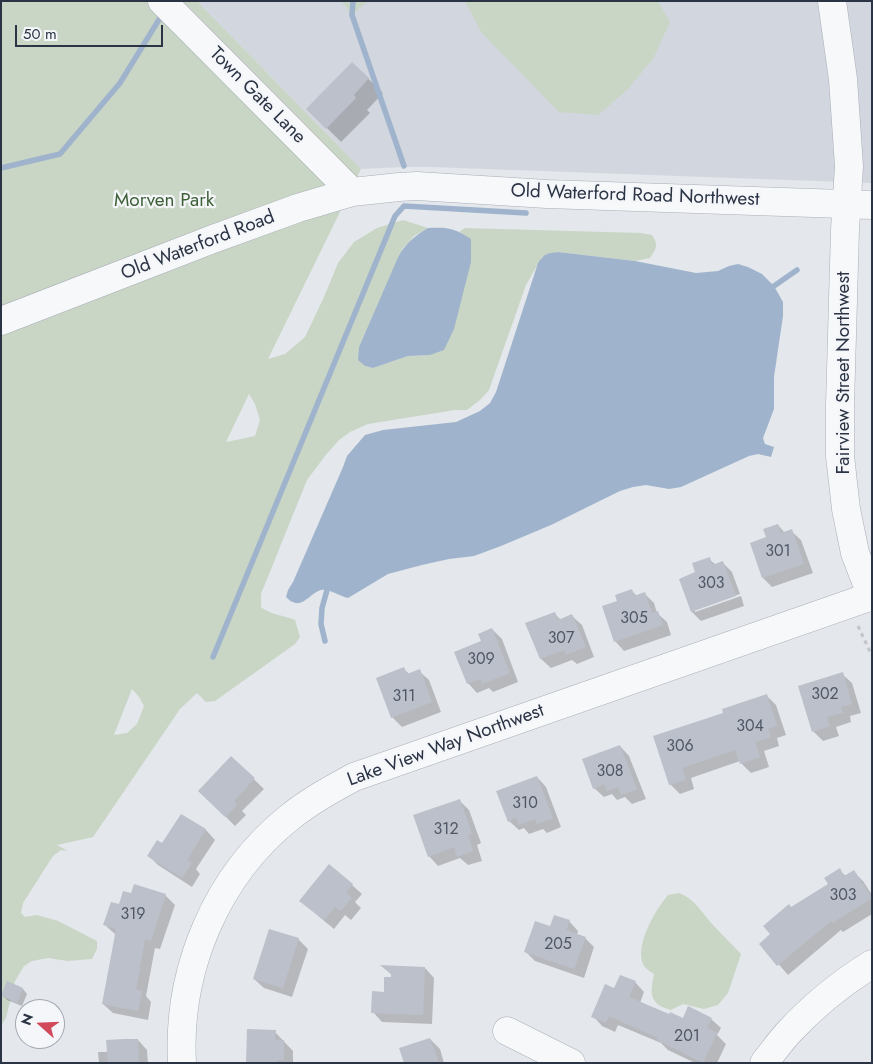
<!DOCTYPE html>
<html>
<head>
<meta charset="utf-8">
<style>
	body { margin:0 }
	#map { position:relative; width:873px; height:1064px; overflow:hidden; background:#e4e7ec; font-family:Jost,sans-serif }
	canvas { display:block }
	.frame { position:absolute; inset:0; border:2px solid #2b3445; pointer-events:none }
	.north { position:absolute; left:15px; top:999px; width:50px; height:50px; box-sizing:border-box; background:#f4f6f9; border:1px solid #a4a8b1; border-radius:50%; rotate:290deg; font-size:14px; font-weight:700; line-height:20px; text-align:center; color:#2b3445 }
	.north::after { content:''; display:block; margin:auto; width:18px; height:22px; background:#d1495b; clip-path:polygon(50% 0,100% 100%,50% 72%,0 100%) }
	.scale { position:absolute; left:15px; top:25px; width:148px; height:22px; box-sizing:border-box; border:2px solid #2b3445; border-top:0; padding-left:6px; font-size:15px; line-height:18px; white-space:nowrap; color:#2b3445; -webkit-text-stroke:4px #f4f6f9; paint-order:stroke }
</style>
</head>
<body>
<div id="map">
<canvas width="873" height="1064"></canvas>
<div class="frame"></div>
<div class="north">N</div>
<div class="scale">50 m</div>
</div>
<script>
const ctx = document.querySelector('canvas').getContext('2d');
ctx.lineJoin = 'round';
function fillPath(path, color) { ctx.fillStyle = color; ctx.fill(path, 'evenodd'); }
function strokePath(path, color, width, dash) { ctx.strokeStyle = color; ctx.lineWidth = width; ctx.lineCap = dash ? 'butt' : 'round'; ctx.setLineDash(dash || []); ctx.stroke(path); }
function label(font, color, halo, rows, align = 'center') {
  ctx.font = font + ' Jost,sans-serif'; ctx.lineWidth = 4.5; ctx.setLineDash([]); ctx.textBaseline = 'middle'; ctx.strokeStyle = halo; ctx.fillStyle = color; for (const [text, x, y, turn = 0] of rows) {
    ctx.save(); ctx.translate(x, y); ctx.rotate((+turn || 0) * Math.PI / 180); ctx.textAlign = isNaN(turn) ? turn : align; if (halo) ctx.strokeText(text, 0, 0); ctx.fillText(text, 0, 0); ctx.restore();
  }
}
fillPath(new Path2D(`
	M197 1H872V183L431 167H404L361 169Z`), '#d2d6de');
fillPath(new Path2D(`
	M1 1H197L361 169 268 359 285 354 305 337 324 297 338 263 354 242 377 228 403 220 428 228 414 236 403 248 359 347 365 366 373 368 408 356 430 355 471 240 459 232 465 228 641 233 652 235C659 245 656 249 650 258L635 261 558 252 542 257 526 285 489 390 480 400 467 410H455L368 424 350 432 339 440 325 456 307 480 261 594V607C271 615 283 615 295 620L300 637 295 644 215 701 206 702 197 693 180 709 93 837 57 845 68 851 61 850 53 856 23 903 21 913 25 917 37 915 58 921 97 941V949L92 959 68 961 48 958 32 961 24 966 15 981 6 1018 1 1026ZM249 394 255 404 260 420 255 436 226 442ZM132 689 139 697 144 706 137 724 127 733 114 735Z
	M341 1H368L352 15Z
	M463 1H658L670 22 653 59 627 90 598 115 559 112 481 32 466 3Z
	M679 893C695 899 702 913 713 925 722 935 732 944 741 954L728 993 718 1005 704 1009 683 1004 671 1010C649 1004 650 994 654 974 651 972 646 969 644 966 633 947 656 909 668 895Z`), '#c9d6c5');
fillPath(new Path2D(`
	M428 228C448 227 454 228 471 239V262L454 329 444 350 430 355 408 356 373 368 365 366 358 360 359 347 396 262C404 244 412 238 428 228Z
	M558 252 635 261 696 273 718 271 729 266 738 264 748 267 762 274 774 286 783 302V316L774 377V409L763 438 765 444 774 447 771 457 758 454 749 456 681 487 669 489 646 485 633 487 620 491 551 525 501 546 474 556 449 559 422 565 388 574 348 598C340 596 328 588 321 590 309 593 301 613 286 597L288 590 293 582 343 467 347 456 365 435 383 430 456 422 480 411 490 403 496 392 538 263C544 254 547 253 558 252Z`), '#9fb4cc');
fillPath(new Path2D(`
	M352 63 383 93 367 110 370 113 341 142 308 109Z
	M778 525 785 533 791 531 801 540 813 573 772 587 763 578 768 538Z
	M709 559 716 565 723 563 732 572 740 594 695 609V612L741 596 744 606 701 621 692 612 697 573Z
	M632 591 637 596 644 593 654 603 657 613 667 622 671 635 624 651 615 641 618 601Z
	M554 613 561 620 572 616 582 625 594 657 577 664 572 660 551 668 541 659 527 624Z
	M492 629 502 639 518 682 493 692 489 688 477 693 468 683 483 642Z
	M404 669 410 675 419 671 429 680 441 712 402 727 392 717Z
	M842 674 852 683 861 713 850 716 851 722 836 727 839 736 823 741 813 731Z
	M767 696 776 705 786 735 777 738 779 746 764 751 769 767 751 773 741 763 740 761 691 778 694 789 680 794 670 784 655 736 725 713Z
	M620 746 629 756 646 799 632 804 625 797 617 800 612 794 604 797 594 788Z
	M231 757 264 789 242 811 246 815 235 826 200 791Z
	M537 777 546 787 561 827 547 833 543 829 529 834 524 828 519 830 509 821Z
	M460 801 469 810 481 843 477 845 482 861 468 865 460 858 438 866 429 856Z
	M182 815 206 830 215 840 196 869 200 874 192 887 158 865 149 856 163 845Z
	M839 870 846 876 854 872 863 881 872 895V914L843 932 841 930 788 975 761 944 772 934 791 909 829 885Z
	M352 885 362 894 355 902 361 908 351 920 345 915 334 929 311 910 301 901Z
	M165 895 175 905 160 949 155 948 146 996 151 1002 148 1020 113 1013 103 1004 116 935 105 925 120 906Z
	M569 921 578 931 577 935 585 938 594 947 584 978 535 961 526 952 551 928Z
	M298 939 308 949 292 997 264 988 254 979Z
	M383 967 425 968 434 978 432 1024 382 1022 373 1012 392 979V975Z
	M635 982 644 992 640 1003 670 1016 683 1019H711L721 1028 717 1035 726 1044 717 1063H695L668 1050 661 1043 618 1025 615 1032 602 1026 593 1016 614 989Z
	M23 989 27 994 22 1006 7 1000 3 995Z
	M275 1032 293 1051V1063H247Z
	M430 1039 440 1049 444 1063H405Z
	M138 1040 147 1050 148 1063H99L98 1052H108Z`), '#0003');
strokePath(new Path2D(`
	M353 1 352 15 404 166
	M1 168 60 154 120 83 163 13
	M774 286 797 270
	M325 641 321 624 322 608 327 590
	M213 657 395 216 404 206 526 213`), '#9fb4cc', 5.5);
fillPath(new Path2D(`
	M352 62 369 78 354 95 356 98 326 129 306 109Z
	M778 524 781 533 792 529 804 564 762 578 750 543 766 537 763 529Z
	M710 557 712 565 723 561 736 596 691 612 679 579 695 572 692 563Z
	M632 589 634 596 645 592 652 613 658 611 663 625 614 642 602 606 617 601 615 595Z
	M555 612 558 620 572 614 586 647 566 655 564 650 540 659 525 623Z
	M492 628 510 673 482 684 481 679 467 684 454 652 481 641 478 634Z
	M404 667 407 674 420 669 432 702 391 718 376 678Z
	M843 672 852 704 841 707 843 713 827 717 830 726 812 732 798 686Z
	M767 694 777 726 768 729 771 737 755 742 760 757 740 764 735 750 682 768 686 780 669 785 653 736 723 713 722 709Z
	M620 745 637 789 621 795 618 787 607 791 604 784 593 789 582 759Z
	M231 756 255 778 234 801 237 805 225 817 198 791Z
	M537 776 553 818 537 824 535 819 519 825 516 818 508 822 496 791Z
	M460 799 472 834 468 835 473 851 457 857 454 847 428 857 413 815Z
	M181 814 206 829 187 860 192 863 182 878 147 856 157 840 162 843Z
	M329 864 353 884 346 893 352 898 341 911 335 907 324 920 299 901Z
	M840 868 844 876 854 870 872 898 832 923 831 921 777 966 759 944 770 934 763 926 789 904 791 907 828 884 824 878Z
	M134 884 166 894 151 941 145 939 136 990 142 991 138 1011 102 1004 116 929 103 925 111 902 119 904 123 891 131 893Z
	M554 915 570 920 566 930 586 937 574 969 524 952 535 921 550 926Z
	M269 929 299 938 283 988 253 979Z
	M380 965 425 967 423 1015 371 1013 372 991 384 992V977H391V974Z
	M620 975 636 981 629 997 669 1014 670 1012 683 1018 688 1006 712 1018 707 1028 717 1033 703 1063 657 1040 658 1038 609 1016 606 1023 591 1017 605 984 614 988Z
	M7 981 23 988 17 1003 1 996Z
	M247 1029 276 1030 275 1040H284V1060H277V1063H246Z
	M430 1038 439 1063H404L399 1048Z
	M124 1039H138L139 1063H108L106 1040Z`), '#bbc0ca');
const minor = new Path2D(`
	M162 1 352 192
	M832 1 843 79 849 166 845 230 840 405V456L846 509 855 553 872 597
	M1 321 213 239 298 208 352 192 399 187 417 186 547 194 872 205
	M507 1031 571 1063
	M182 1063C177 970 216 876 290 817 310 801 332 789 354 777L872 596
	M764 1063C772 1053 780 1042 788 1033 813 1006 841 983 872 964`);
strokePath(minor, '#a9aeb7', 29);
strokePath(new Path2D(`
	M858 626 872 656`), '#c2c5cb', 3, [4, 4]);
strokePath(minor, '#f7f8fa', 28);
label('16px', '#4f5766', null, [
	["301",778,552],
	["303",711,584],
	["305",634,619],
	["307",561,639],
	["309",481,660],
	["302",825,695],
	["311",404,697],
	["304",750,727],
	["306",680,747],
	["308",610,772],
	["310",525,804],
	["312",446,830],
	["303",843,896],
	["319",133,915],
	["205",558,945],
	["201",687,1037]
]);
label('19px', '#2b3445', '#f4f6f9', [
	["Town Gate Lane",257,96,45],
	["Old Waterford Road Northwest",635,196,2],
	["Old Waterford Road",198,246,-21],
	["Fairview Street Northwest",844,373,-90],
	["Lake View Way Northwest",446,746,-20]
]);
label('19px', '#3f6138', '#f4f6f9', [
	["Morven Park",164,201]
]);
</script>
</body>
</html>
